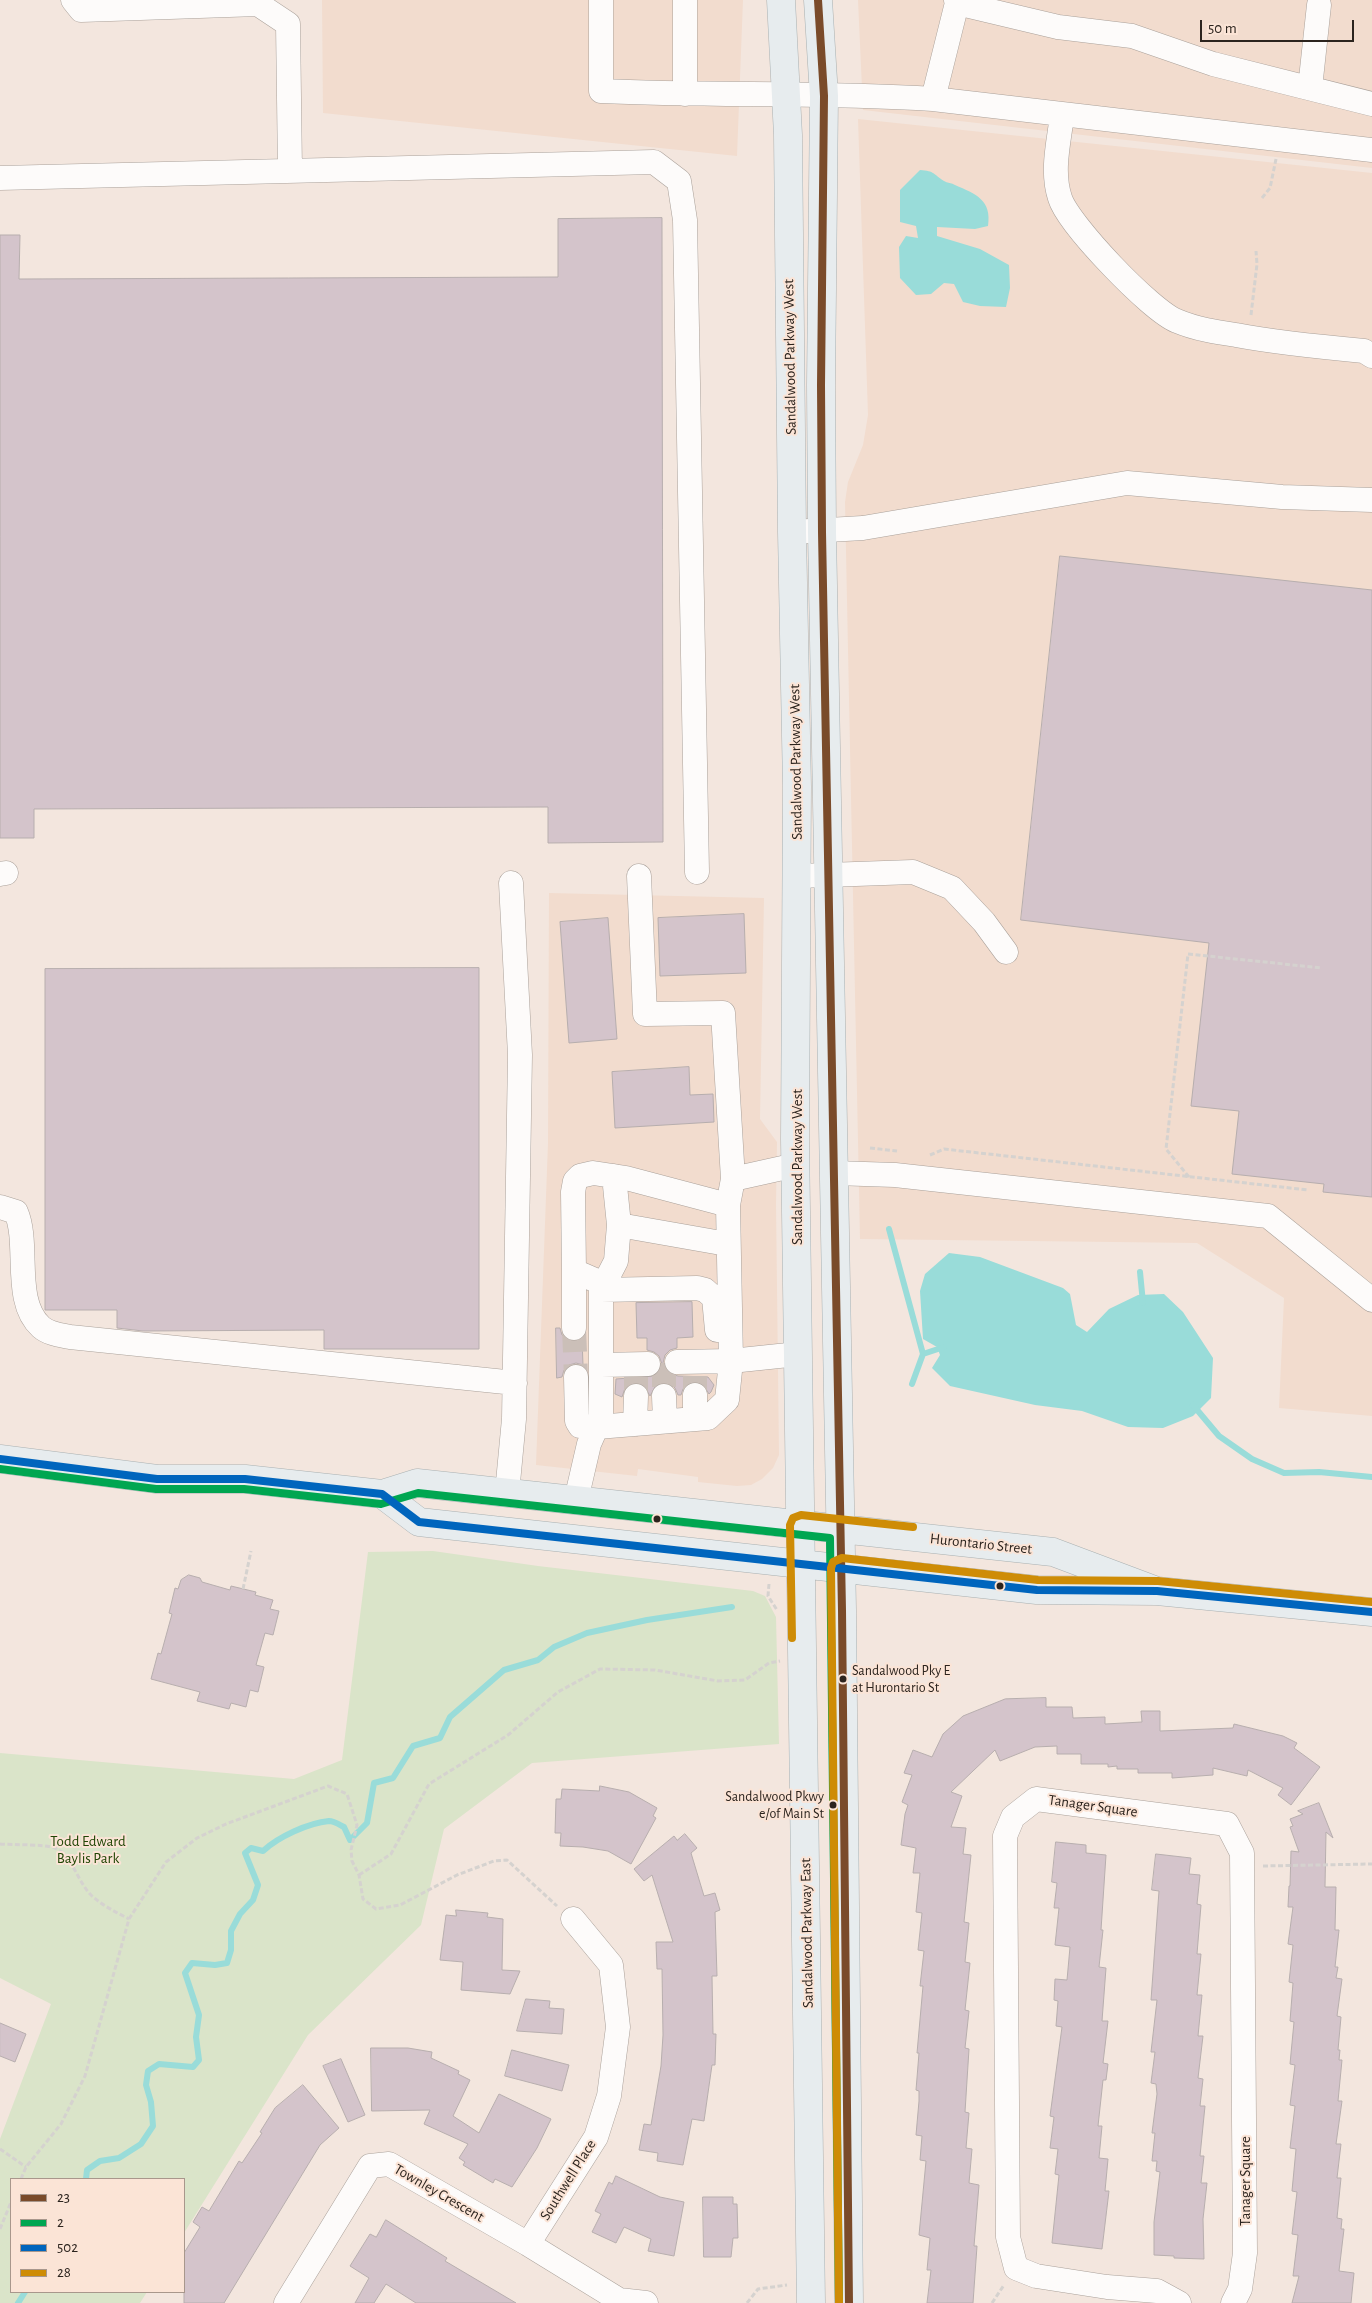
<!DOCTYPE html>
<html>
<head>
<meta charset="utf-8">
<style>
	body { margin:0 }
	#map { position:relative; width:1372px; height:2303px; overflow:hidden; background:#f3e6de; font-family:"Alegreya Sans",sans-serif }
	canvas { display:block }
	.legend { position:absolute; left:10px; top:2178px; width:175px; height:115px; box-sizing:border-box; background:#fbe4d6; border:1px solid #a8978c; margin:0; padding:6px 9px; list-style:none; font-size:15px; color:#2c241e }
	.legend li { display:flex; align-items:center; gap:10px; height:25px }
	.legend b { width:25px; border:1px solid #a8978c }
	.scale { position:absolute; left:1200px; top:20px; width:154px; height:22px; box-sizing:border-box; border:2px solid #2c241e; border-top:0; padding-left:6px; font-size:15px; line-height:18px; white-space:nowrap; color:#2c241e; -webkit-text-stroke:4px #fbe4d6; paint-order:stroke }
</style>
</head>
<body>
<div id="map">
<canvas width="1372" height="2303"></canvas>
<ul class="legend">
<li><b style="height:6px;background:#7a4b2a"></b>23</li>
<li><b style="height:6px;background:#00a651"></b>2</li>
<li><b style="height:6px;background:#0065bd"></b>502</li>
<li><b style="height:6px;background:#ce8c06"></b>28</li>
</ul>
<div class="scale">50 m</div>
</div>
<script>
const ctx = document.querySelector('canvas').getContext('2d');
ctx.lineJoin = 'round';
function fillPath(path, color) { ctx.fillStyle = color; ctx.fill(path, 'evenodd'); }
function strokePath(path, color, width, dash) { ctx.strokeStyle = color; ctx.lineWidth = width; ctx.lineCap = dash ? 'butt' : 'round'; ctx.setLineDash(dash || []); ctx.stroke(path); }
function label(font, color, halo, rows, align = 'center') {
  ctx.font = font + ' "Alegreya Sans",sans-serif'; ctx.lineWidth = 4; ctx.setLineDash([]); ctx.textBaseline = 'middle'; ctx.strokeStyle = halo; ctx.fillStyle = color; for (const [text, x, y, turn = 0] of rows) {
    ctx.save(); ctx.translate(x, y); ctx.rotate((+turn || 0) * Math.PI / 180); ctx.textAlign = isNaN(turn) ? turn : align; if (halo) ctx.strokeText(text, 0, 0); ctx.fillText(text, 0, 0); ctx.restore();
  }
}
fillPath(new Path2D(`
	M322 0H743L737 156 323 113Z
	M858 0H1372V168L863 110Z
	M858 119 1372 173V1416L1279 1408 1284 1298 1197 1243 860 1239 845 502 848 482 863 445 868 415Z
	M549 893 764 898 760 1119 777 1142 776 1204 779 1455 773 1468 762 1479 751 1485 737 1486 698 1482V1477L638 1469 637 1476 536 1465 548 1143Z`), '#f2dcce');
fillPath(new Path2D(`
	M433 1551 538 1566 753 1591 765 1596 776 1617 779 1744 532 1763 444 1829 421 1925 308 2035 184 2233V2179H11V2292H147L140 2303H0V2139L51 2004 0 1978V1753L294 1779 342 1760 368 1552Z`), '#dae4c9');
fillPath(new Path2D(`
	M920 170C935 171 933 174 944 181 947 183 952 183 955 185 976 194 992 200 988 226L975 229 937 227V236L980 249 1009 265 1010 288 1006 307 980 306 963 302 954 284 944 283 931 294 916 295 900 278 899 247 906 236 918 238 916 226 900 222V190Z
	M949 1253 980 1257 1063 1288 1070 1294 1076 1325 1087 1332 1109 1309 1138 1295 1164 1294 1183 1312 1213 1358 1211 1398 1193 1416 1163 1428 1128 1427 1082 1411 1035 1405 950 1386 932 1368 940 1355 937 1347 923 1339 920 1291 925 1274Z`), '#99dcd9');
strokePath(new Path2D(`
	M889 1229 923 1354
	M1140 1272 1143 1303
	M912 1384 923 1354 944 1347
	M1193 1405 1219 1436 1252 1459 1284 1473 1319 1472 1372 1477
	M86 2179 87 2170 100 2161 119 2158 141 2144 153 2126 151 2102 146 2085 148 2071 159 2064 193 2067 199 2060 196 2037 199 2015 185 1973 192 1963 215 1965 227 1963 231 1950V1931L240 1914 253 1900 258 1885 245 1853 251 1848 263 1851C278 1837 308 1823 329 1821 334 1821 340 1825 344 1827L350 1840 367 1823 374 1783 393 1778 413 1746 440 1738 450 1717 504 1670 538 1660 554 1647 587 1633 647 1620 732 1607
	M18 2303 25 2292`), '#99dcd9', 6);
const building = new Path2D(`
	M662 218 663 842 548 843V807L34 809V838H0V235H20L19 279 558 277V219Z
	M1060 556 1372 590V1197L1323 1192 1324 1184 1232 1174 1239 1111 1191 1106 1209 943 1021 920Z
	M744 914 746 973 660 976 658 918Z
	M608 918 617 1039 569 1043 560 922Z
	M479 968V1349H324V1330L143 1331 117 1328V1310H45V969Z
	M689 1067 690 1095 713 1094 714 1122 615 1128 612 1072Z
	M692 1302 693 1337 677 1338V1348L670 1350 665 1355 663 1363 666 1369 671 1374 678 1376 708 1377 714 1385 711 1392 709 1394 702 1383 695 1381 688 1383 683 1389 681 1395H678L675 1388 671 1384 663 1382 656 1385 650 1396 644 1385 636 1382 625 1388 622 1397 615 1394 616 1379 655 1376 660 1371 662 1364 659 1356 654 1352 647 1350V1338H637L636 1303Z
	M556 1328H560L562 1335 568 1340 574 1342 582 1339 583 1365 576 1363 569 1365 564 1370 562 1377 557 1378Z
	M189 1575 200 1578 202 1582 230 1590 231 1586 256 1592 255 1595 273 1600 270 1609 279 1611 273 1635 265 1633 256 1665 264 1667 258 1692 250 1690 246 1707 231 1703 229 1709 197 1701 200 1692 151 1679 158 1653 161 1654 172 1614 169 1613 175 1588 178 1589 181 1580Z
	M1046 1698V1707H1072L1073 1718 1105 1717V1724L1142 1722 1141 1711H1160V1731L1233 1728 1234 1724 1283 1736 1297 1743 1294 1748 1320 1767 1291 1805 1278 1795 1283 1788 1248 1770 1247 1776 1213 1768V1775L1172 1778V1773H1138V1769H1117V1766L1108 1767V1764H1081V1754H1057V1746L1035 1747 1000 1761 995 1750 951 1792 962 1796 951 1827 966 1828 963 1854 971 1855 964 1922 969 1923 965 1962 970 1963 965 2010 969 2011 965 2048 969 2049 965 2112 969 2113 966 2148 972 2149 969 2183 979 2185 974 2246H977L973 2303H927L931 2270H927L930 2238 919 2235 926 2161 920 2160 922 2136 916 2135 919 2101V2091L916 2090 919 2053H917L923 1986H920L924 1951 918 1950 922 1913 916 1912 920 1873H913L916 1848 901 1845 905 1814 908 1805 902 1802 912 1775 904 1773 913 1750 932 1757 943 1734 963 1716 1005 1699Z
	M600 1786 629 1792 657 1808 653 1816 656 1818 631 1864 608 1851 583 1847 560 1846 561 1833H555L556 1799H561L562 1789 599 1791Z
	M1319 1803 1333 1838 1326 1832 1325 1887H1336L1335 1930H1339L1335 1967H1338L1336 1978 1342 1979 1337 2016 1341 2017 1338 2050H1340L1339 2060H1342L1338 2101H1342L1336 2144H1341L1337 2178H1341L1337 2218 1342 2219 1341 2229H1344L1339 2271 1354 2273 1351 2303H1292L1299 2276H1293L1298 2235 1292 2234 1297 2192 1292 2191 1296 2149 1290 2148 1295 2106 1290 2105 1295 2065 1290 2064 1294 2022 1290 2021 1293 1983 1289 1982 1293 1945 1288 1944 1293 1907H1288L1289 1886H1290L1291 1851 1299 1852 1290 1827 1293 1826 1290 1819 1303 1814 1298 1811Z
	M685 1834 697 1848 691 1853 704 1896 715 1893 720 1910 715 1912 717 1976H712L713 2034H716L715 2065H712L704 2121 692 2119 683 2165 657 2161 658 2153 639 2150 644 2124 651 2125 661 2066 663 2035 662 1969H657L656 1942H673L652 1875 644 1881 634 1869 674 1836 677 1840Z
	M1056 1842 1086 1845V1853L1106 1855 1101 1930H1103L1099 1967 1106 1968 1102 2021H1108L1103 2063 1108 2064 1106 2080H1103L1098 2126H1102L1099 2158 1108 2159 1105 2191H1109L1102 2249 1052 2243 1059 2175 1055 2174 1058 2149 1050 2148 1054 2117 1050 2116 1062 2027 1056 2026 1058 2001 1054 2000 1055 1979 1067 1980 1070 1947 1055 1945 1059 1908H1054L1057 1883 1052 1882Z
	M1156 1854 1191 1858 1189 1874 1200 1875 1197 1904 1201 1905 1197 1954H1201L1197 1995H1202L1198 2036H1203L1198 2078 1203 2079 1200 2106H1205L1200 2156H1204L1201 2183H1207L1203 2219 1204 2259 1174 2258V2256L1154 2255V2222L1160 2172 1156 2171 1157 2161H1152L1155 2133H1152L1157 2094 1156 2084 1151 2083 1155 2052H1151L1157 2000H1151L1159 1891 1152 1890Z
	M456 1910 488 1913 487 1917 503 1919 502 1970 520 1971 510 1994 461 1990 463 1962 440 1960 446 1915 456 1916Z
	M526 1999 550 2001 549 2008 564 2009 562 2034 517 2031Z
	M0 2023 26 2034 15 2062 0 2056Z
	M371 2048H408L432 2052 431 2058 459 2071 458 2074 470 2080 453 2116 479 2133 499 2094 551 2119 537 2148 512 2187 495 2179 493 2183 463 2165 465 2162 459 2158 468 2144 424 2124 430 2110 372 2111Z
	M512 2050 569 2065 562 2091 505 2076Z
	M341 2059 365 2115 348 2122 323 2066Z
	M303 2085 339 2128 320 2145 224 2303H184V2253L200 2227 193 2222 202 2207 209 2211 239 2161 242 2163 262 2133 260 2132 275 2108Z
	M616 2176 660 2197 684 2202 674 2256 648 2251 651 2239 624 2227 616 2243 592 2232 601 2214 595 2211 609 2182 612 2184Z
	M703 2197H733V2204H737L738 2238H733L731 2257H704Z
	M386 2220 447 2258 445 2261 516 2303H416L386 2284 374 2303H355L369 2278 350 2266 370 2234 376 2237Z`);
fillPath(building, '#d4c4cb');
strokePath(building, '#b7aeae', 1);
strokePath(new Path2D(`
	M574 1328 576 1377
	M664 1363V1396
	M695 1395V1376
	M636 1396V1377`), '#cbbfb8', 24, [24, 12]);
const minor = new Path2D(`
	M73 0 81 10 258 4 288 24 290 171
	M601 0V91C712 96 822 92 933 99L1372 150
	M685 0V94
	M957 3 1058 27 1132 36 1213 64 1372 104
	M1310 88 1319 5
	M933 99 957 3 956 0
	M1062 115C1059 142 1051 171 1060 198 1068 224 1151 311 1177 321 1196 329 1216 332 1236 335 1278 343 1321 347 1364 351L1372 356
	M0 178 654 162 679 181 685 220 697 872
	M792 532 863 528 1127 483 1282 497 1372 500
	M0 874 6 873
	M639 876 645 1014 723 1013 733 1179
	M798 876 913 872 952 888 984 922 1006 952
	M834 1173 895 1175 1268 1216 1372 1300
	M614 1176 619 1225
	M0 1207 16 1212C30 1244 12 1301 41 1327 49 1334 60 1335 70 1337L515 1383
	M574 1271V1328
	M604 1284 574 1271 573 1192 575 1181 580 1176 593 1173 626 1178 728 1205
	M601 1290 697 1288 705 1290 714 1298 717 1330
	M677 1362 731 1361 798 1354
	M601 1365 648 1364
	M576 1377 577 1421 580 1426 597 1427 708 1418 727 1400 731 1361 728 1205 733 1179 796 1165
	M664 1396 665 1421
	M695 1419V1395
	M635 1424 636 1396
	M507 1493 514 1419 520 1055 511 883
	M576 1500 589 1444 601 1417V1290L616 1261 619 1225 727 1244
	M528 2244 596 2137 609 2096 618 2027 611 1965 573 1919
	M286 2303 370 2166 389 2164 528 2244 619 2300 646 2303
	M1179 2303 1157 2291 1107 2287 1036 2276 1016 2268 1008 2237 1005 1836 1013 1817 1036 1799 1227 1824 1242 1853 1245 2253 1240 2289 1233 2303`);
const major = new Path2D(`
	M781 0 788 135 792 532 797 787 795 1139 811 2303
	M818 0 824 96 821 385 822 532 842 1610 849 2303
	M0 1459 157 1479H245L382 1494 417 1483 1053 1552 1157 1591
	M382 1494 419 1522 1037 1590 1157 1591 1372 1612`);
strokePath(minor, '#aaa19a', 25);
strokePath(major, '#a9b0b1', 29);
strokePath(new Path2D(`
	M1262 198 1270 188 1276 159
	M1251 315 1257 264 1256 251
	M870 1148 897 1151
	M930 1155 944 1149 1308 1190
	M1189 1177 1166 1149 1188 954 1322 968
	M769 1584 768 1596 777 1610
	M243 1589 251 1551
	M0 1844C13 1845 44 1844 55 1848 72 1855 78 1883 92 1896 103 1906 116 1912 129 1919
	M1263 1866 1372 1864
	M359 1875 391 1854 429 1784 508 1735 558 1692 600 1669 655 1670 718 1681 745 1680 769 1663 780 1661
	M0 2149 26 2167
	M21 2179 26 2167 61 2124 85 2076 129 1919 166 1862 197 1838 226 1824 328 1786 347 1794 357 1825 351 1850 352 1861 359 1875 363 1899 376 1909 400 1905 457 1875 494 1861 507 1860 557 1906
	M0 2229 11 2202
	M747 2303 758 2289 787 2285
	M992 2303 1004 2285`), '#d5d2cf', 3, [5, 2.5]);
strokePath(minor, '#fdfbfa', 24);
strokePath(major, '#e7ecee', 28);
strokePath(new Path2D(`
	M818 0 824 96 821 385 822 532 842 1610 849 2303`), '#7a4b2a', 8);
strokePath(new Path2D(`
	M0 1469 156 1489H244L381 1504 418 1493 830 1538 839 2303`), '#00a651', 8);
strokePath(new Path2D(`
	M0 1459 157 1479H245L382 1494 419 1522 1037 1590 1157 1591 1372 1612`), '#0065bd', 8);
strokePath(new Path2D(`
	M792 1638 790 1525 793 1518 801 1515 913 1527
	M839 2303 831 1568 833 1562 842 1558 1038 1580 1158 1581 1372 1602`), '#ce8c06', 8);
for (const [x, y, r, color] of [
	[657,1519,4.5,"#2c241e"],
	[1000,1586,4.5,"#2c241e"],
	[843,1679,4.5,"#2c241e"],
	[833,1805,4.5,"#2c241e"]
]) { const dot = new Path2D(); dot.arc(x, y, r, 0, 2 * Math.PI); ctx.fillStyle = color; ctx.fill(dot); strokePath(dot, '#fbe4d6', 2); }
label('14px', '#2c241e', '#fbe4d6', [
	["Sandalwood Pky E",852,1671],
	["at Hurontario St",852,1688],
	["Sandalwood Pkwy",824,1797,"right"],
	["e/of Main St",824,1814,"right"]
], 'left');
label('15px', '#2c241e', '#fbe4d6', [
	["Sandalwood Parkway West",790,357,-91],
	["Sandalwood Parkway West",796,762,-91],
	["Sandalwood Parkway West",797,1167,-90],
	["Hurontario Street",981,1544,6],
	["Tanager Square",1093,1806,8],
	["Sandalwood Parkway East",807,1933,-91],
	["Southwell Place",568,2180,-58],
	["Tanager Square",1245,2181,-90],
	["Townley Crescent",439,2193,30]
]);
label('15px', '#214605', '#fbe4d6', [
	["Todd Edward",88,1841],
	["Baylis Park",88,1858]
]);
</script>
</body>
</html>
